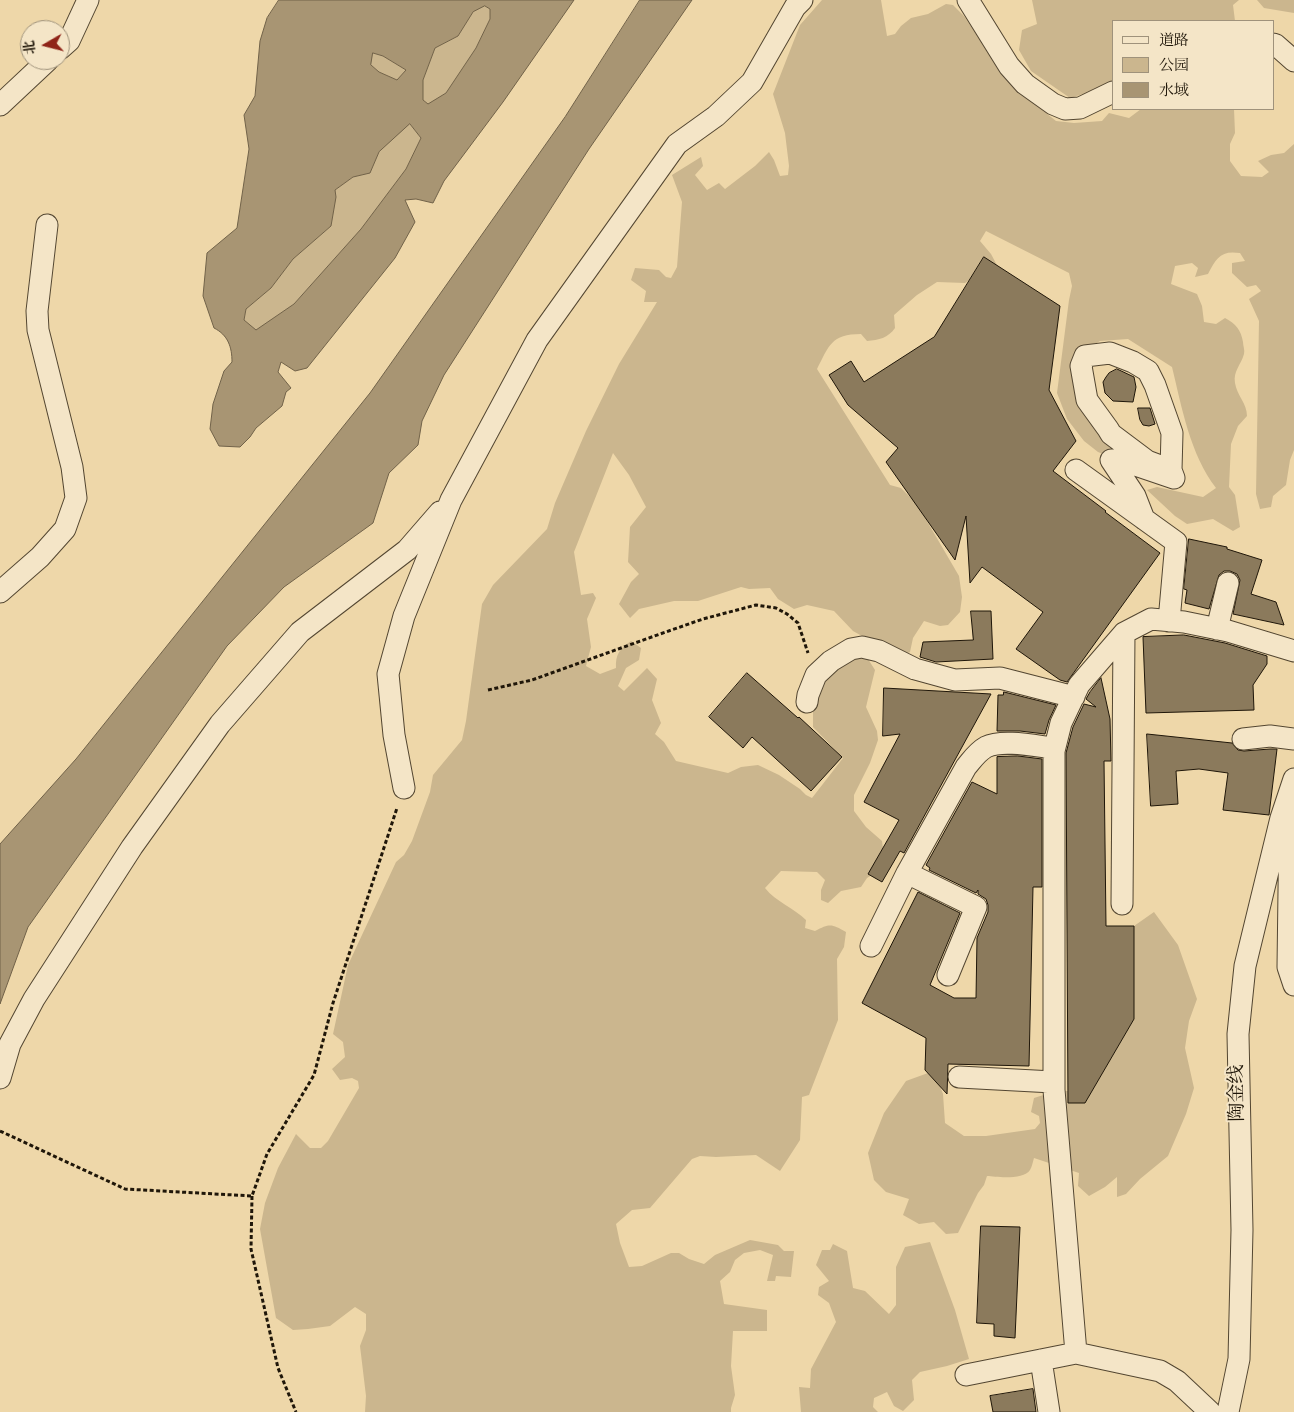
<!DOCTYPE html>
<html>
<head>
<meta charset="utf-8">
<style>
	body { margin:0 }
	#map { position:relative; width:1294px; height:1412px; overflow:hidden; background:#eed7a9; font-family:"Sorts Mill Goudy","Noto Serif SC",serif }
	canvas { display:block }
	.legend { position:absolute; left:1112px; top:20px; width:162px; height:90px; box-sizing:border-box; background:#f4e5c7; border:1px solid #9f927b; margin:0; padding:6px 9px; list-style:none; font-size:15px; color:#1f1609 }
	.legend li { display:flex; align-items:center; gap:10px; height:25px }
	.legend b { width:25px; border:1px solid #9f927b }
	.north { position:absolute; left:20px; top:20px; width:50px; height:50px; box-sizing:border-box; background:#f4e5c7; border:1px solid #9f927b; border-radius:50%; rotate:262deg; font-size:14px; font-weight:700; line-height:20px; text-align:center; color:#1f1609 }
	.north::after { content:''; display:block; margin:auto; width:18px; height:22px; background:#8f2418; clip-path:polygon(50% 0,100% 100%,50% 72%,0 100%) }
</style>
</head>
<body>
<div id="map">
<canvas width="1294" height="1412"></canvas>
<ul class="legend">
<li><b style="height:6px;background:#f4e5c7"></b>道路</li>
<li><b style="height:14px;background:#cbb68e"></b>公园</li>
<li><b style="height:14px;background:#a89573"></b>水域</li>
</ul>
<div class="north">北</div>
</div>
<script>
const ctx = document.querySelector('canvas').getContext('2d');
ctx.lineJoin = 'round';
function fillPath(path, color) { ctx.fillStyle = color; ctx.fill(path, 'evenodd'); }
function strokePath(path, color, width, dash) { ctx.strokeStyle = color; ctx.lineWidth = width; ctx.lineCap = dash ? 'butt' : 'round'; ctx.setLineDash(dash || []); ctx.stroke(path); }
function label(font, color, halo, rows, align = 'center') {
  ctx.font = font + ' "Sorts Mill Goudy","Noto Serif SC",serif'; ctx.lineWidth = 4; ctx.setLineDash([]); ctx.textBaseline = 'middle'; ctx.strokeStyle = halo; ctx.fillStyle = color; for (const [text, x, y, turn = 0] of rows) {
    ctx.save(); ctx.translate(x, y); ctx.rotate((+turn || 0) * Math.PI / 180); ctx.textAlign = isNaN(turn) ? turn : align; if (halo) ctx.strokeText(text, 0, 0); ctx.fillText(text, 0, 0); ctx.restore();
  }
}
fillPath(new Path2D(`
	M822 0H881L887 36 895 34 901 26 911 18 928 14 946 4 953 5 964 16 1011 85 1056 121 1074 123 1102 121 1109 113 1129 118 1141 109H1234L1235 133 1230 144V161L1241 176 1262 177 1269 172 1258 161 1271 155 1284 153 1294 144V450L1290 460 1286 485 1273 496 1271 507 1260 509 1256 494 1259 321 1249 299 1261 291 1256 285 1247 287 1232 273V263L1245 261 1240 253C1221 250 1216 258 1208 274L1195 277 1198 268 1192 263 1175 266 1171 284 1197 294 1202 306 1204 322 1216 324 1225 318C1236 324 1241 330 1243 342 1243 346 1245 350 1244 354 1241 365 1233 371 1235 383 1237 396 1247 403 1247 416L1238 426 1231 444 1229 487 1235 495 1240 527 1233 531 1213 519 1187 524 1175 516 1147 490 1157 487 1203 497 1216 488C1190 454 1182 408 1172 367L1128 339 1100 341 1090 347 1083 373 1107 441 1112 452 1108 456 1098 452 1084 441 1067 419 1057 393 1069 300 1072 286 1069 273 986 231 980 241 991 254 999 269 973 278 965 283 937 282 917 295 894 315 895 328C888 338 879 340 867 341L861 334C831 334 829 346 817 369L890 485 901 488 917 504 959 576 962 597 960 612 948 625 940 626 924 621 913 638 910 652 900 657 853 631 834 611 807 605 794 609 778 599 770 588 749 589 741 587 698 601H674L639 609 630 618 619 604 631 582 639 574 628 562 630 527 646 507 629 475 613 453 574 552 581 595 593 593 596 598 587 619 591 647 586 666 600 674 616 668C615 655 620 648 631 641L641 648 639 660 626 668 618 686 624 691 647 668 657 679 652 700 661 723 655 734 664 742 676 761 728 773 741 767 758 765 779 775 800 789 806 795 812 798 843 758 813 727V694L825 679 858 655 868 659 875 670 866 707 877 731 878 740 870 763 854 795V811L866 827 882 841 884 857 878 871 867 878 861 887 841 891 828 903 821 900V890L825 880 817 872 781 871 765 888C776 902 794 908 806 920L805 928 815 931C830 923 832 924 846 932L844 947 837 959 838 1020 809 1095 802 1097 800 1140 780 1171 756 1155 716 1157 700 1156 692 1159 650 1208 632 1210 616 1224 620 1243 629 1267 642 1266 671 1253H679L689 1259 704 1264 715 1255 750 1240 778 1245 784 1251H794L791 1277 776 1276 775 1281H767L773 1255 760 1250 744 1253 735 1260 730 1272 720 1281 724 1304 767 1310V1331H733L731 1366 735 1395 731 1408V1412H365L366 1396 360 1346 366 1330V1314L355 1307 330 1326 308 1329 293 1330 276 1318 260 1229 265 1203 278 1168 296 1134 310 1148H321L328 1141 359 1088 358 1081 352 1078 340 1080 332 1069 345 1057 343 1042 333 1034 348 965 396 862 404 855 412 841 430 792 433 775 462 740 466 721 482 604 493 585 547 529 555 503 586 431 619 364 657 302H644L646 291 631 280 635 268 659 270 666 277 671 278 677 267 682 202 672 175 701 157 703 166 695 175 707 190 719 183 725 189 755 166 769 152 774 160 780 176 788 175 789 166 785 133 773 94 800 25Z
	M1032 0H1239L1233 5 1235 21H1113V81L1106 87 1070 98 1031 71 1019 50 1022 30 1037 24Z
	M1257 0H1294V13L1264 8Z
	M485 6 490 9V19L476 48 446 93 429 105 423 100V80L435 48 458 36 473 12Z
	M373 53 383 56 406 70 397 80 379 72 371 65Z
	M410 124 421 138 406 169 361 229 294 304 256 331 244 320 246 309 271 288 293 259 331 226 335 190 353 177 370 172 379 152Z
	M1154 912 1178 945 1197 999 1189 1021 1185 1048 1194 1088 1186 1114 1168 1156 1140 1179 1126 1194 1117 1197V1177L1105 1187 1089 1196 1078 1186 1079 1173 1034 1158C1033 1161 1032 1167 1030 1170 1024 1180 997 1177 987 1176L984 1185 978 1193 958 1233 946 1234 934 1222 919 1224 903 1215 909 1199 886 1192 874 1180 868 1153 884 1113 906 1081 928 1073 940 1086 943 1094 945 1123 964 1136H986L1035 1129 1040 1123 1039 1116 1031 1112 1034 1098 1056 1091H1068V1103H1085L1134 1019V926Z
	M930 1242 955 1310 969 1359 947 1366 920 1372 912 1380 914 1400 903 1411 894 1406 887 1392 874 1398 873 1407 878 1412H801L799 1387 810 1388 811 1369 836 1322 829 1303 818 1295 819 1287 829 1281 816 1265 822 1250H830L833 1244 847 1251 853 1288 865 1291 889 1314 896 1305V1267L905 1247Z`), '#cbb68e');
const water = new Path2D(`
	M279 0H574L503 102 444 181 433 203 416 199 405 200 415 222 395 258 307 368 295 371 281 362 278 372 291 388 286 392 282 406 256 428 250 437 240 447 219 446 210 429 213 404 224 371 232 362C232 347 228 335 214 328L203 296 207 253 237 228 249 149 244 115 255 96 260 41 267 18ZM485 6 490 9V19L476 48 446 93 428 104 423 100V80L435 48 458 36 473 12ZM373 53 383 56 406 70 397 80 379 72 371 65ZM410 124 421 138 406 169 361 229 294 304 256 330 244 320 246 309 271 288 293 259 331 226 336 197 335 190 353 177 370 173 379 152Z
	M640 0H692L589 149 444 375 422 421 418 445 389 473 373 523 284 587 227 646 28 927 0 1004V844L76 759 370 393 565 117Z`);
fillPath(water, '#a89573');
strokePath(water, '#716249', 1);
const building = new Path2D(`
	M984 257 1060 306 1049 390 1076 441 1053 471 1106 511 1105 512 1160 553 1067 682 1060 680 1016 649 1043 612 982 567 970 583 966 516 955 560 886 462 898 448 848 405 829 375 851 361 864 382 934 337Z
	M1117 369 1134 377 1136 387 1133 402 1113 401 1105 393 1103 382 1106 377 1109 373Z
	M1138 408H1150L1155 424 1149 426 1143 425 1140 420Z
	M1189 539 1227 547V549L1262 560 1251 594 1276 602 1284 625 1233 614 1240 580 1237 574 1230 571H1224L1219 575 1209 609 1185 603 1187 590 1184 589Z
	M971 611H991L993 659 936 662 920 657 923 642 973 640Z
	M1184 635 1225 643 1267 656V664L1253 685 1254 710 1146 713 1143 637Z
	M747 673 798 718 799 717 842 757 811 791 752 737 743 748 709 717Z
	M1101 678 1110 719 1111 761H1104L1106 926H1134V1019L1085 1103H1068L1066 753 1073 727 1084 704 1096 707 1086 699 1090 692Z
	M884 688 991 694 904 853 900 851 882 882 868 874 899 820 864 802 900 734 883 736Z
	M1004 692 1056 705 1049 720 1045 734 1020 731H997L998 695H1003Z
	M1147 734 1232 743 1238 750 1244 751 1270 749H1277L1269 815 1223 810 1228 773 1199 769 1176 771 1178 804 1151 806Z
	M1018 756 1042 759V887H1033L1029 1066 948 1064 947 1094 925 1070 926 1038 862 1003 918 892 960 913 930 985 954 998H976L977 938 988 912V905L986 899 978 894V890L976 893 929 870 930 868 926 865 972 782 997 794V757Z
	M981 1226 1020 1227 1015 1338 994 1336V1324L977 1323Z
	M1033 1389 1036 1412H993L990 1396Z`);
fillPath(building, '#8b7a5c');
strokePath(building, '#1f1609', 1);
const minor = new Path2D(`
	M968 0 1009 66 1025 84 1053 104 1065 109 1080 108 1113 92
	M1273 44 1276 45 1294 61
	M60 49 69 41 88 0
	M0 105 48 60
	M1076 470 1176 542 1169 621
	M1144 519 1135 496 1111 460H1121L1174 478 1171 470 1172 433 1155 385 1148 371 1133 362 1110 353 1085 356 1081 366 1087 400 1108 429 1111 434 1147 461 1171 470
	M0 592 40 557 65 529 76 498 72 467 38 330 37 311 47 225
	M1217 629 1228 583
	M807 702 808 695 816 675 831 661 851 649 862 647 879 651 915 669 955 680 1000 678 1074 697
	M1243 739 1270 736 1294 739
	M404 788 394 735 388 674 404 616 451 500 537 340 677 144 716 116 752 82 795 7 802 0
	M1290 815 1288 967 1294 985
	M1122 904 1124 633
	M871 946 907 873
	M948 975 976 907 907 873 966 767C972 760 977 752 986 747 1002 739 1036 746 1054 748
	M959 1077 1053 1082
	M0 1078 10 1044 34 999 132 847 220 724 300 632 407 550 440 512
	M1041 1360 1049 1412
	M966 1375 1076 1353
	M1210 1412 1177 1381 1160 1371 1076 1353 1054 1090V751L1061 723 1079 685 1124 633 1151 619 1184 622 1228 631 1294 651
	M1228 1412 1239 1359 1242 1230 1238 1034 1245 966 1281 818 1294 779`);
strokePath(minor, '#534631', 23);
strokePath(new Path2D(`
	M488 690 532 680 660 634 703 619 756 605 776 608 787 614 798 623 808 653
	M0 1131 125 1189 252 1196 267 1154 314 1075 333 1003 397 808
	M252 1196 251 1249 278 1368 296 1412`), '#1f1609', 3, [4, 2.5]);
strokePath(minor, '#f4e5c7', 21);
label('19px', '#1f1609', '#f4e5c7', [
	["陶金线",1239,1093,-91]
]);
</script>
</body>
</html>
